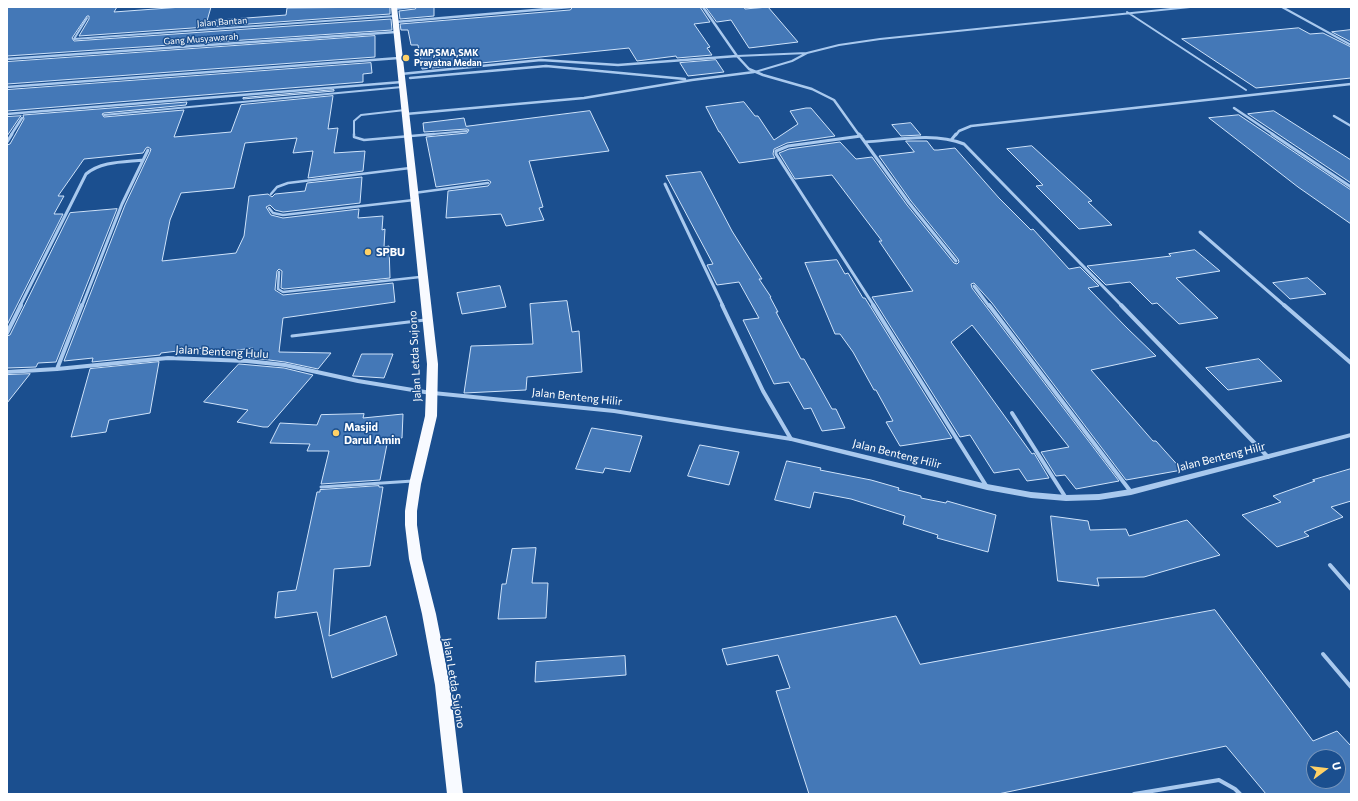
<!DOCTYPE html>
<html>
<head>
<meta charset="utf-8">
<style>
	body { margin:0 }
	#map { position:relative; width:1358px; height:801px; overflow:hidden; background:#1b4f8f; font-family:Commissioner,sans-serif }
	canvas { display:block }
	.frame { position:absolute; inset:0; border:8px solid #fff; pointer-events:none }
	.north { position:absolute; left:1306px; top:749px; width:40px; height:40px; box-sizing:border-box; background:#1b4f8f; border:1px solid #7695bc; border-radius:50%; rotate:75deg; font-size:11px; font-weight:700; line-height:16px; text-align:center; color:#fff }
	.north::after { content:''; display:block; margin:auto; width:14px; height:18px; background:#ffd166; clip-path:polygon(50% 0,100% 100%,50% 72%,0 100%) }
</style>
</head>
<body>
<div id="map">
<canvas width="1358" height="801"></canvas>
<div class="frame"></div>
<div class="north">U</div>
</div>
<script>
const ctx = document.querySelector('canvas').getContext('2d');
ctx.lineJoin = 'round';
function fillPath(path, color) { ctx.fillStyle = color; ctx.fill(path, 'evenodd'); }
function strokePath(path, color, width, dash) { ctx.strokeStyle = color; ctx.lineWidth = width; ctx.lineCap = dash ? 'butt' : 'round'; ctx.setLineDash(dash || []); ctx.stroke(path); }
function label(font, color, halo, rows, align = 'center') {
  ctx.font = font + ' Commissioner,sans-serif'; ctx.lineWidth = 3; ctx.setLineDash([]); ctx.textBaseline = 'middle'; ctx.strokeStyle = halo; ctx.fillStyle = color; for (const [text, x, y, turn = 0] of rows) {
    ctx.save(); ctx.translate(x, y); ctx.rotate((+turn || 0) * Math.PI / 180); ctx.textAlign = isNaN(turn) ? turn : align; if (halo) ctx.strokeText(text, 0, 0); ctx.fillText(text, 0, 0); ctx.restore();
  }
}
const building = new Path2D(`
	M7 7H117L114 12 182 7H211L207 21 286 15 287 8 390 7V14L79 36 89 19V16H87L72 38 74 41 391 19 392 30 7 56Z
	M417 7H434V16L400 19 399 11 415 9Z
	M573 7H700L710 22 694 24 710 47 707 48 712 55 677 58 676 56 637 61 629 48 422 69 418 45H411L408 30H401L400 24 570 10Z
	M706 7H744L745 9 768 7 798 42 749 48 731 20 717 22Z
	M1299 28 1310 34 1323 33 1351 47V78L1256 88 1182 39Z
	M1351 30V42L1332 32Z
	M375 36V57L7 84V62Z
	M716 60 724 72 688 76 680 63Z
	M371 63 372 73 363 74V82L7 111V90Z
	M334 90V91L243 99V98Z
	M333 96 328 129 338 128 334 153 365 151 363 171 308 178 313 151 293 153 297 138 245 143 234 188 181 193 170 220 162 261 236 253 244 236 249 196 268 194 272 197 275 194 305 191 307 183 362 177 360 203 283 212 275 210 270 205 266 207 271 215 283 218 359 209 358 218 383 216 382 230 385 229 384 247 389 246 390 278 284 289 281 288 282 271 279 269 277 271 275 290 283 295 393 283 395 302 283 318 279 352 331 353 318 369 285 362 245 357 253 348 201 355 203 348 161 353 160 355 92 362 93 358 64 361 125 205 150 152 151 149 148 147 146 148 143 153 84 159 58 196H64L54 214H63L7 325V145L10 144 24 119 23 115 187 102 186 105 104 113 102 114 104 117 184 110 174 137 231 132 241 105Z
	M744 102 755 116H758L774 140 798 124 790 111 806 108H811L835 136 787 143 774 149 773 154 775 158 739 163 720 132H719L706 107Z
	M590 111 609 151 529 161 543 207 539 208 544 220 506 226 501 214 446 218 448 191 488 186 491 182 488 180 436 187 426 137 467 133 469 130 467 129 424 132 423 123 464 118 466 126Z
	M1274 111 1351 160V183L1248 114Z
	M1239 115 1351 190V224L1298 187 1209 118Z
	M21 116 20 117 7 136V117Z
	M911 123 921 135 901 136 892 125Z
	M906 141H927L934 150H938L955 148 999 198 1031 230 1033 229 1069 269 1080 267 1099 286 1088 288 1127 328 1156 356 1091 370 1153 441H1156L1182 470 1126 480 992 303 974 283 971 284 972 288 1119 481 1076 489 1065 475 1056 476 1041 452 1069 447 972 325 951 342 1032 454 1034 453 1049 478 1027 481 1019 469 994 473 970 435 960 437 872 297 913 291 879 241H882L832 175 795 179 779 153 789 149 840 142 856 159 872 157 907 205 954 263 957 264 959 262 958 259 911 201 879 156 914 152Z
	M1032 146 1092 201 1088 202 1112 225 1079 229 1036 186 1043 185 1007 149Z
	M701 172 732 231 762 279H759L771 297H770L778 312H776L801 359H804L832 409H836L845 428 822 431 811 408 804 409 789 382 774 384 743 320 759 318 739 282 717 285 707 265 713 264 666 176Z
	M117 209 56 362 38 363 36 367 7 368V336L10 335 70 213Z
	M1195 250 1220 271 1176 278 1218 318 1179 324 1157 303 1152 304 1130 282 1106 285 1087 266 1171 256 1169 254Z
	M837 260 845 274 848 273 863 298H865L952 438 900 446 886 422 893 421 876 390H874L853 352 840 334H835L805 263Z
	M1308 278 1326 294 1290 299 1273 283Z
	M500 286 506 307 462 314 457 293Z
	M567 301 572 332 579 331 582 372 527 377 526 390 464 393 471 346 533 344 530 304Z
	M362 354H393L384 378 353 376Z
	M1259 359 1282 381 1228 390 1206 368Z
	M159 362 150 413 109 420 106 432 71 437 90 369Z
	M239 364 284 368 313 375 268 427H263L237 422 248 410 204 402Z
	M30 374 7 403V375Z
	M364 414 363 418 403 414 402 438 388 439 380 480 321 484 329 451H307L310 444 270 443 280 423 317 425 321 415Z
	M592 428 642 436 630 472 605 468 603 473 576 469Z
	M700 445 739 452 729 485 688 476Z
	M787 461 821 468 820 470 871 480 899 488 898 490 921 496V498L946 503 947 501 996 515 988 552 937 538 938 535 903 524 905 516 851 499 814 492 810 508 775 500Z
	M1351 469V501L1331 507 1343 517 1304 532 1309 536 1277 547 1242 515 1281 502 1273 496 1315 481 1313 480Z
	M379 486V487H383L370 566 334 569 329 636 386 616 397 655 332 678 317 612 275 618 278 592 296 590 317 492H320V490Z
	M1051 516 1088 521 1090 530 1126 529 1129 536 1187 520 1220 555 1144 577 1097 578 1099 586 1058 581Z
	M536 548 532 583H548L546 618 498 619 502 584H506L512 549Z
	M1215 610 1313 741 1337 731 1351 746V794H1266L1226 746 998 794H809L776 691 790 688 778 655 727 665 722 649 896 616 920 664ZM1314 757H1338V781H1314Z
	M625 656 626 675 535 682 536 662Z`);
fillPath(building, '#4478b7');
strokePath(building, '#cfe3fa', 1);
strokePath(new Path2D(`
	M1282 7 1351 45
	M394 9 415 7
	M1127 12 1246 90
	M87 18 74 39 395 16
	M737 56 807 53 839 45 880 39 1190 7
	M755 72 792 61 807 53
	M104 115 402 87
	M354 135V121L361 115 405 110
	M423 135 467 131`), '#a9c9ee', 2);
strokePath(new Path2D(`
	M354 134V137L364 140 434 134
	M414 193 488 183
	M271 194 277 187 288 183 410 168
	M269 208 273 213 283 215 414 200
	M279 272 278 289 283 292 420 277`), '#a9c9ee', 2.5);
strokePath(new Path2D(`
	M292 336 425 320
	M321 487 413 481`), '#a9c9ee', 3);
strokePath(new Path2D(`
	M1330 565 1351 589
	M1323 654 1351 687
	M1134 794 1219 780 1235 789 1240 794`), '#a9c9ee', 4);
strokePath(new Path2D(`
	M703 7 737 56 749 69 763 75 812 89 834 100 859 135
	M395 22 570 7
	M7 59 396 32
	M401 74 541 60 618 65 737 56
	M410 78 546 66 685 79
	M7 87 399 58
	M1234 108 1274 135
	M7 114 402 82
	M406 114 584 98 692 80 754 72
	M1334 116 1351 126
	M11 135 22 118
	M956 135 959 131 971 126 1351 84`), '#a9c9ee', 2.5);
strokePath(new Path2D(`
	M859 134 909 203 956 261
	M1272 134 1351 187
	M861 136 788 146 776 151V154L874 306
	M952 139 956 134
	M7 142 12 134
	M865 142C896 140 934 132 964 144L1122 306
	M665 184 723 306
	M1200 232 1285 306
	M974 286 989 306
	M20 306 86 174C101 161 124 162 143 160
	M82 306 122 204 148 150`), '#a9c9ee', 3);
strokePath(new Path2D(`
	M722 305 763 391 791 439
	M873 305 987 487
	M989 305 1131 492
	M1121 305 1268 457
	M1284 305 1351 363
	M7 333 21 305
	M57 369 82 305
	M7 372 57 369 168 358 247 361 285 365 358 381 431 393
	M1012 413 1066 498`), '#a9c9ee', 4);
fillPath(new Path2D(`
	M431 391H433L614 409 791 437 987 484 1031 492 1066 495 1099 494 1131 489 1351 433V437L1131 495 1099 500 1066 501 1031 498 987 490 791 441 614 413 433 395H431L430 393Z`), '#a9c9ee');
fillPath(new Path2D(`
	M391 7H397L438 364 437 416 421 484 417 511V525L422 559 436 614 450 685 463 794H447L435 685 422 614 409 559 405 525V511L409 484 425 416 427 364Z`), '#f8faff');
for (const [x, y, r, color] of [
	[406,58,4,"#ffd166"],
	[368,252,4,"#ffd166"],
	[336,433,4,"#ffd166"]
]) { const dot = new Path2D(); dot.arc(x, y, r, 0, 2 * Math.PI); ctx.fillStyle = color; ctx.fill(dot); strokePath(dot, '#1b4f8f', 1.5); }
label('9px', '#fff', '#1b4f8f', [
	["Jalan Bantan",222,22,-4],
	["Gang Musyawarah",201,39,-4]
]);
label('bold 9px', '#fff', '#1b4f8f', [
	["SMP,SMA,SMK",414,53],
	["Prayatna Medan",414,63]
], 'left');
label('bold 11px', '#fff', '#1b4f8f', [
	["SPBU",376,252],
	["Masjid",344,427],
	["Darul Amin",344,440]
], 'left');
label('11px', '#fff', '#1b4f8f', [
	["Jalan Benteng Hulu",222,352,3],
	["Jalan Letda Sujono",415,356,-93],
	["Jalan Benteng Hilir",577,397,6],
	["Jalan Benteng Hilir",897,454,14],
	["Jalan Benteng Hilir",1221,457,-14],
	["Jalan Letda Sujono",454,683,81]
]);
</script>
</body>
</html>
